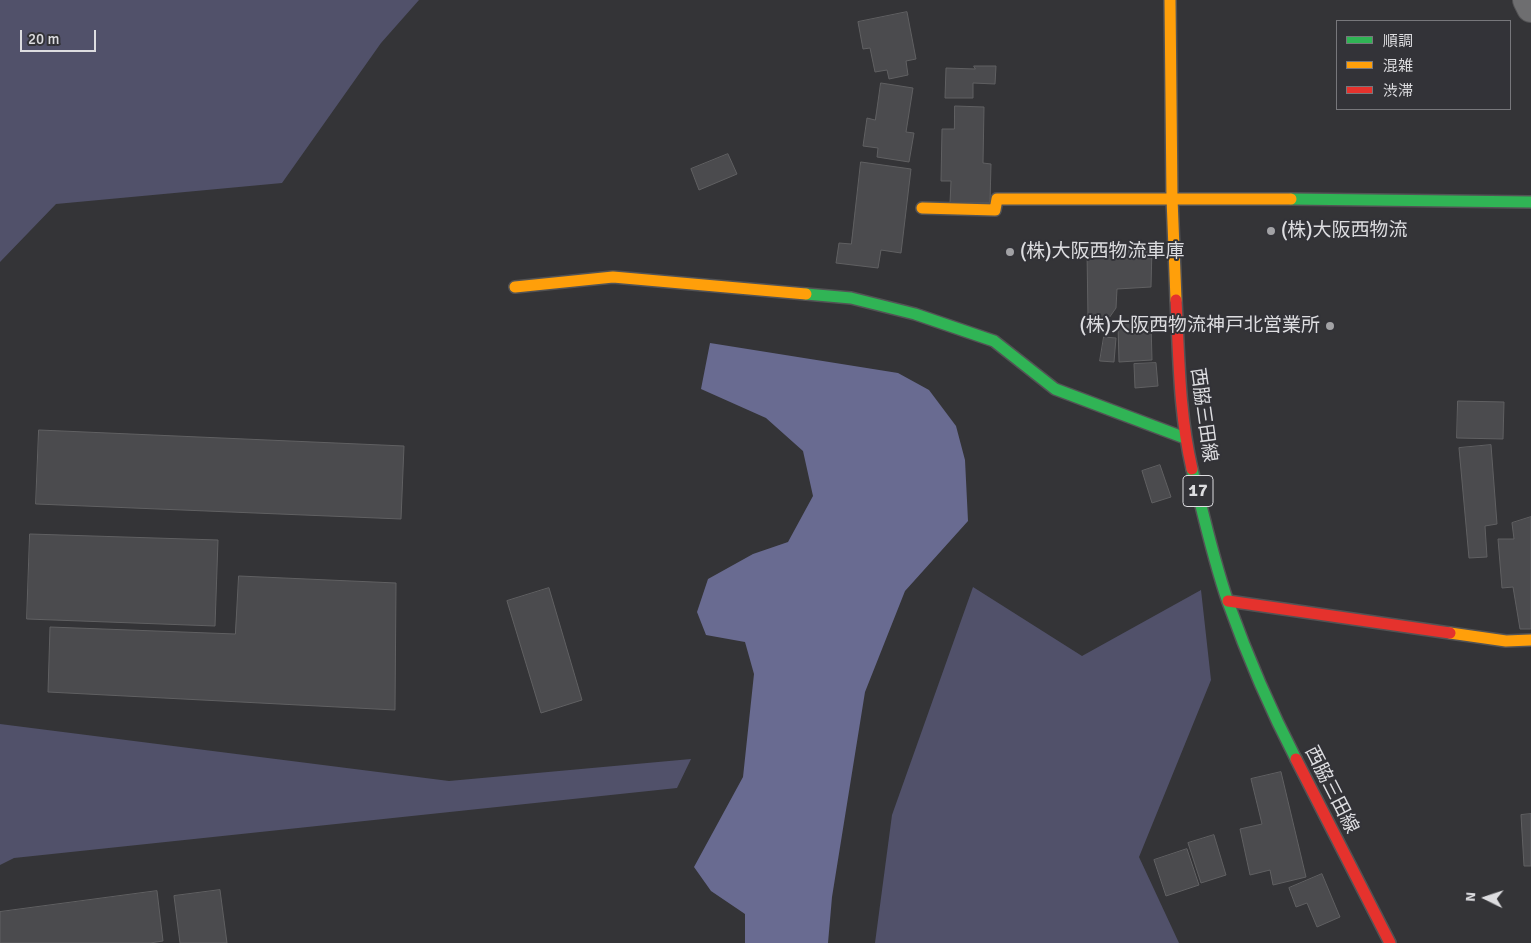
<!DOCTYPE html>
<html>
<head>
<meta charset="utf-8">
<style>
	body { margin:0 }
	#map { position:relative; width:1531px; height:943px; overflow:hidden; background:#343437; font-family:Signika,"Noto Sans JP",sans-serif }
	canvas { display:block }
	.legend { position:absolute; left:1336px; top:20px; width:175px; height:90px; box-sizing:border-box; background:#333338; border:1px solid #77777b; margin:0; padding:6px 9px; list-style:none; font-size:15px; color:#dddde0 }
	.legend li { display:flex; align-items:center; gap:10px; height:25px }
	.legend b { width:25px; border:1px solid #77777b }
	.north { position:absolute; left:1461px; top:873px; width:50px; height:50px; -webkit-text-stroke:4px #333338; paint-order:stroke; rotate:274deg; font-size:14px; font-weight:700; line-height:20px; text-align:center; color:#dddde0 }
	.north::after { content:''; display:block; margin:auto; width:18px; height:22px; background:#dddde0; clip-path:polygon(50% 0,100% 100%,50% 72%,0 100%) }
	.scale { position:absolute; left:20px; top:30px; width:76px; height:22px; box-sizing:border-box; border:2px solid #dddde0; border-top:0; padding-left:6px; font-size:15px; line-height:18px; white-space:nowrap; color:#dddde0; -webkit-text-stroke:4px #333338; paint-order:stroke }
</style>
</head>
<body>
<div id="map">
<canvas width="1531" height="943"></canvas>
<ul class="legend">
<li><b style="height:6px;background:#30b455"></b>順調</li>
<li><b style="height:6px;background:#ff9f0a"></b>混雑</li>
<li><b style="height:6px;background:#e5322d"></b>渋滞</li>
</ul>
<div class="north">N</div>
<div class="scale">20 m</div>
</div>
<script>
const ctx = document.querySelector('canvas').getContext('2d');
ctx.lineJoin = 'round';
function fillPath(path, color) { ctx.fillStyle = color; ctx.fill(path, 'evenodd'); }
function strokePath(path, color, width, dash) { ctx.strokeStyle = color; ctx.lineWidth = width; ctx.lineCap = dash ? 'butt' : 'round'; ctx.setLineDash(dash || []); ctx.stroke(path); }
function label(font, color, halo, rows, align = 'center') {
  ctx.font = font + ' Signika,"Noto Sans JP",sans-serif'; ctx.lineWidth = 4; ctx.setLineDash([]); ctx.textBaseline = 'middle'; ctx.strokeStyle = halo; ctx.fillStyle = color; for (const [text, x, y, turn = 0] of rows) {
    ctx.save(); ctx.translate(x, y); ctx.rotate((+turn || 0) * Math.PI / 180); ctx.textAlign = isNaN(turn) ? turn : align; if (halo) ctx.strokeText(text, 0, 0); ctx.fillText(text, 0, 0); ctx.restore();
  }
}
fillPath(new Path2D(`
	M0 0H419L381 43 282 183 56 204 0 262Z
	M973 587 1082 656 1201 590 1211 680 1139 857 1179 943H875L892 815Z
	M0 724 449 781 691 759 677 788 14 858 0 865Z`), '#51516a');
fillPath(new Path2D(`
	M710 343 898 373 929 390 956 426 965 460 968 521 905 591 865 692 832 897 828 943H745V914L711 891 694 867 743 777 754 674 745 642 706 635 697 612 708 579 753 554 788 542 813 496 803 451 766 418 701 389Z`), '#696b91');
const building = new Path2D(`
	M907 12 916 59 906 61 908 75 889 79 887 70 875 72 870 48 863 49 858 22Z
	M974 66H996L995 84 973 83V98H945L946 68 975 69Z
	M881 83 913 88 906 132 914 133 909 162 877 157 878 148 863 146 867 118 875 120Z
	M955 106 984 107 983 163 991 164 990 203H950L951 181H941L942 129H954Z
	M728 154 737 174 699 190 691 169Z
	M861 162 911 169 901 253 881 250 878 268 836 263 839 243 851 244Z
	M1152 248 1151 287 1117 289 1116 308 1109 318H1088L1087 251Z
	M1151 323 1152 360 1119 362 1118 324Z
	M1104 337 1116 338 1114 362 1100 361Z
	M1156 363 1158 386 1135 388 1134 364Z
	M1458 401 1504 402 1503 439 1457 438Z
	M39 430 404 446 401 519 36 504Z
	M1491 445 1497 524 1485 526 1487 557 1469 558 1459 448Z
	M1160 465 1171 497 1152 503 1142 471Z
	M1531 517V629H1520L1513 587 1502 588 1498 539H1514L1512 523Z
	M30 534 218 540 215 626 27 619Z
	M239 576 396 583 395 710 48 692 50 627 235 634Z
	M549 588 582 700 541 713 507 601Z
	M1281 772 1306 877 1273 885 1270 870 1250 875 1240 829 1262 824 1251 779Z
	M1531 814V866H1524L1521 815Z
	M1214 835 1226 875 1201 883 1188 843Z
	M1187 849 1199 885 1166 896 1154 860Z
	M1322 874 1340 917 1317 927 1307 903 1296 907 1289 888Z
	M220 890 227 943H180L174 896Z
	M157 891 163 941 150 943H0V912Z`);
fillPath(building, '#4b4b4e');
strokePath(building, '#606062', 1);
const street = new Path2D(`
	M1527 0 1531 8`);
const fast = new Path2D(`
	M1291 199 1531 202
	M806 294 851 298 915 314 994 341 1055 389 1185 438
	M1192 469C1203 513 1213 559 1228 602 1247 655 1270 709 1296 759`);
const slow = new Path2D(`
	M1170 0 1172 198 1176 300
	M922 208 995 210 997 199H1291
	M515 287 613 277 806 294
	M1450 633 1506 641 1531 640`);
const jam = new Path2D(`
	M1176 300C1179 357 1179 413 1192 469
	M1228 601 1450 633
	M1296 759 1390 943`);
strokePath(street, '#535355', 30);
strokePath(fast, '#535355', 14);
strokePath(slow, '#535355', 14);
strokePath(jam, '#535355', 14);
strokePath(street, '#6e6e70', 28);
strokePath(fast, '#30b455', 11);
strokePath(slow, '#ff9f0a', 11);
strokePath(jam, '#e5322d', 11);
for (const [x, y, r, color] of [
	[1271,231,5,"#a2a2a5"],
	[1010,252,5,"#a2a2a5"],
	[1330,326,5,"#a2a2a5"]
]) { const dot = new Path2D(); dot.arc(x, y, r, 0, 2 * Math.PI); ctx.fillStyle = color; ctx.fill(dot); strokePath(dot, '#333338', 2); }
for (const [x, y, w] of [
	[1198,491,30]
]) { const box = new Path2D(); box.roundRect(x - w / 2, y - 15.5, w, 31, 4); ctx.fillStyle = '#333338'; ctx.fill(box); strokePath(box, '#dddde0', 1); }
label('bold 18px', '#dddde0', null, [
	["17",1198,491]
]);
label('19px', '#dddde0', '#333338', [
	["(株)大阪西物流",1281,231],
	["(株)大阪西物流車庫",1020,252],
	["(株)大阪西物流神戸北営業所",1320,326,"right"]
], 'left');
label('19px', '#dddde0', '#333338', [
	["西脇三田線",1203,415,82],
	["西脇三田線",1331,790,63]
]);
</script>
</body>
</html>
